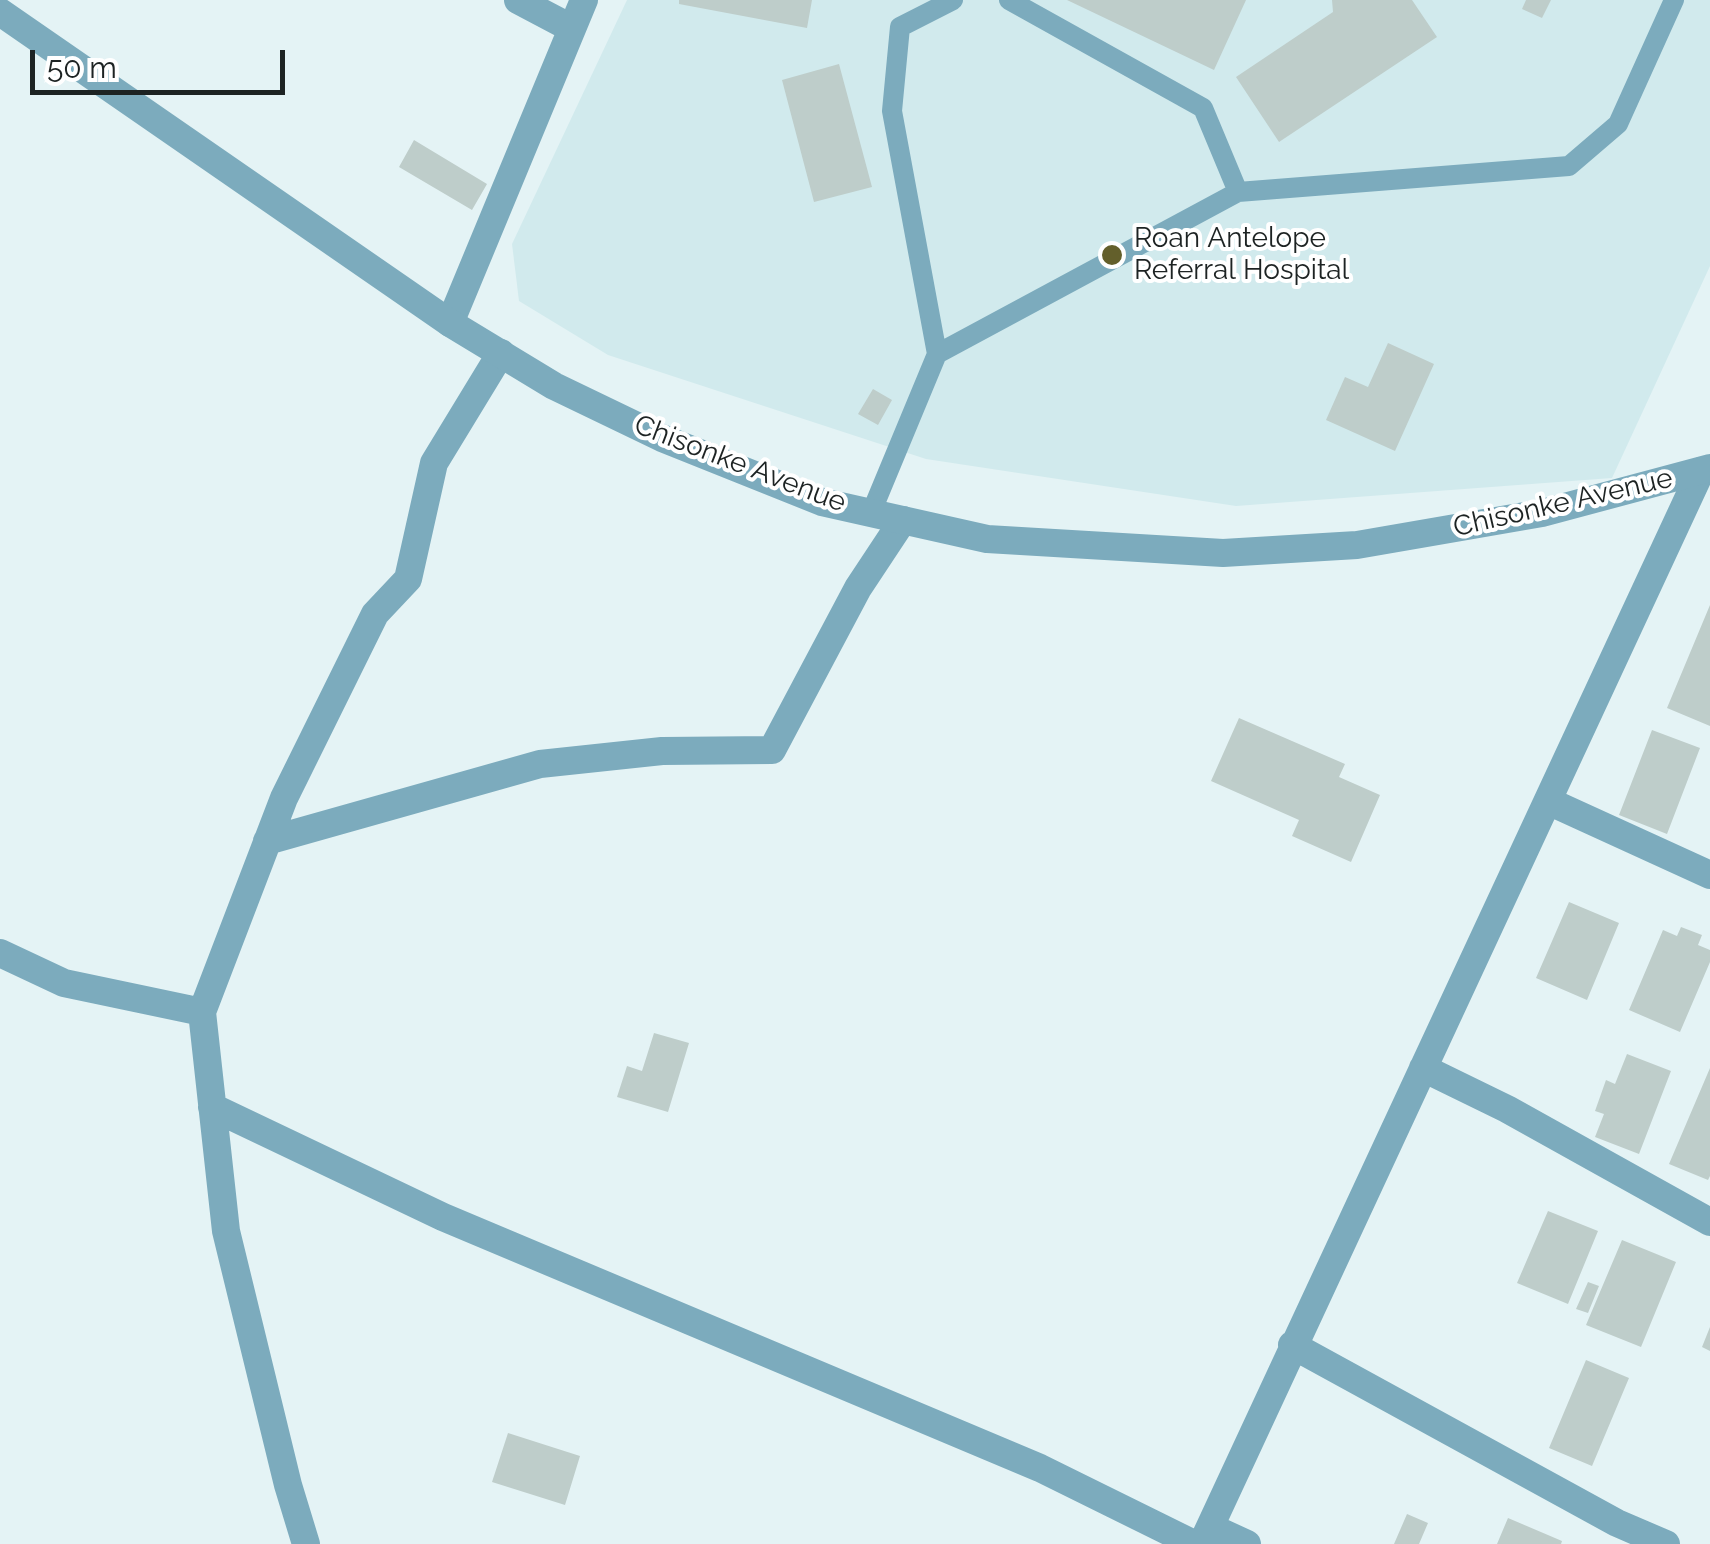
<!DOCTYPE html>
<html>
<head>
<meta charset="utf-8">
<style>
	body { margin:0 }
	#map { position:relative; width:1710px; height:1544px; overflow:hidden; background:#e4f3f5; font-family:Raleway,sans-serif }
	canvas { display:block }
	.scale { position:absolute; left:30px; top:50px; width:255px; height:45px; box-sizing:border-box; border:5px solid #1d2323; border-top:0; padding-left:12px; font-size:30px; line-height:35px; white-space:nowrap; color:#1d2323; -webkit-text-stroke:8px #fff; paint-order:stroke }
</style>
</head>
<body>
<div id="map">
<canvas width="1710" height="1544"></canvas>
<div class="scale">50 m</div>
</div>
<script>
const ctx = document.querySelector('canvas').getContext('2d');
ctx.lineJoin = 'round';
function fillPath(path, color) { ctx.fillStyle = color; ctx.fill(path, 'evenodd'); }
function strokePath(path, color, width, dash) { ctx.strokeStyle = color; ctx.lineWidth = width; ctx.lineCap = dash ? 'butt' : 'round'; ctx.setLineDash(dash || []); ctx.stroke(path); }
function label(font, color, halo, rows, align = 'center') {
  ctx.font = font + ' Raleway,sans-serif'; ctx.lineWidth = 8; ctx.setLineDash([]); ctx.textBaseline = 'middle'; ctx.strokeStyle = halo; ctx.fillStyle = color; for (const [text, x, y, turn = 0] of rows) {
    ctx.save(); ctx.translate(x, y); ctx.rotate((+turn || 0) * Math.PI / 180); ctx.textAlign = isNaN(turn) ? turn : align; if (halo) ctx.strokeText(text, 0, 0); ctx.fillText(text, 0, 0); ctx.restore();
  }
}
fillPath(new Path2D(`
	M627 0H1710V266L1612 478 1236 506 926 459 608 355 519 301 512 244Z`), '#d1eaed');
fillPath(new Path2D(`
	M679 0H812L807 28 679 4Z
	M1067 0H1246L1214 70Z
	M1332 0H1412L1437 37 1279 142 1236 77 1333 12Z
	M1526 0H1551L1542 18 1522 9Z
	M839 64 872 187 814 202 782 80Z
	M414 140 487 184 472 210 399 167Z
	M1388 343 1434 364 1395 451 1326 420 1345 377 1368 387Z
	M873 389 892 400 878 425 858 414Z
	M1710 605V726L1667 708Z
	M1239 718 1345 764 1339 777 1380 795 1351 862 1292 836 1299 820 1211 781Z
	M1652 730 1700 748 1667 834 1619 815Z
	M1569 902 1619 923 1587 1000 1536 978Z
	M1681 927 1702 935 1698 945 1710 950V962L1680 1032 1629 1010 1663 930 1677 936Z
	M654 1033 689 1043 668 1112 617 1097 627 1066 642 1071Z
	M1627 1054 1671 1071 1639 1154 1595 1137 1604 1114 1595 1111 1606 1080 1615 1084Z
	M1710 1068V1176L1708 1180 1669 1164Z
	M1548 1211 1598 1231 1568 1304 1517 1283Z
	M1622 1240 1676 1262 1641 1347 1586 1325Z
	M1588 1282 1599 1286 1588 1313 1576 1309Z
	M1710 1327V1351L1702 1347Z
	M1586 1360 1629 1378 1592 1466 1549 1448Z
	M508 1433 580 1456 565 1505 492 1482Z
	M1407 1514 1428 1523 1419 1544H1394Z
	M1508 1518 1562 1541 1561 1544H1497Z`), '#becdca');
strokePath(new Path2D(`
	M1238 192 1569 166 1618 124 1674 0
	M937 354 1238 192 1203 108 1009 0
	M871 513 937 354 892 111 900 27 953 0`), '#7cabbd', 20);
strokePath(new Path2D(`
	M518 0 571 28
	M450 323 584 0
	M1548 801 1710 875
	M267 841 540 764 662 751 772 750 858 588 903 520
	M0 953 64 983 202 1012 284 798 375 614 408 579 434 463 501 353
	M202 1012 226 1231 288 1485 306 1544
	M1423 1068 1507 1109 1710 1222
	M212 1107 443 1217 1040 1468 1194 1544
	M1292 1345 1617 1523 1666 1544
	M1210 1527 1247 1544
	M1202 1544 1701 471`), '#7cabbd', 28);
strokePath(new Path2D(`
	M0 12 450 323 554 386 662 438 822 502 987 539 1223 553 1357 545 1542 513 1710 468`), '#7cabbd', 28);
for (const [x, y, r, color] of [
	[1112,255,12,"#635f2b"]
]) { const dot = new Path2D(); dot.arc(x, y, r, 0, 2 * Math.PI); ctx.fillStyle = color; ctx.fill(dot); strokePath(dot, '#fff', 4); }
label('28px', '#1d2323', '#fff', [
	["Roan Antelope",1134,239],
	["Referral Hospital",1134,271]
], 'left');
label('28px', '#1d2323', '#fff', [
	["Chisonke Avenue",740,464,21],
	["Chisonke Avenue",1563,503,-13]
]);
</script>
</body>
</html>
